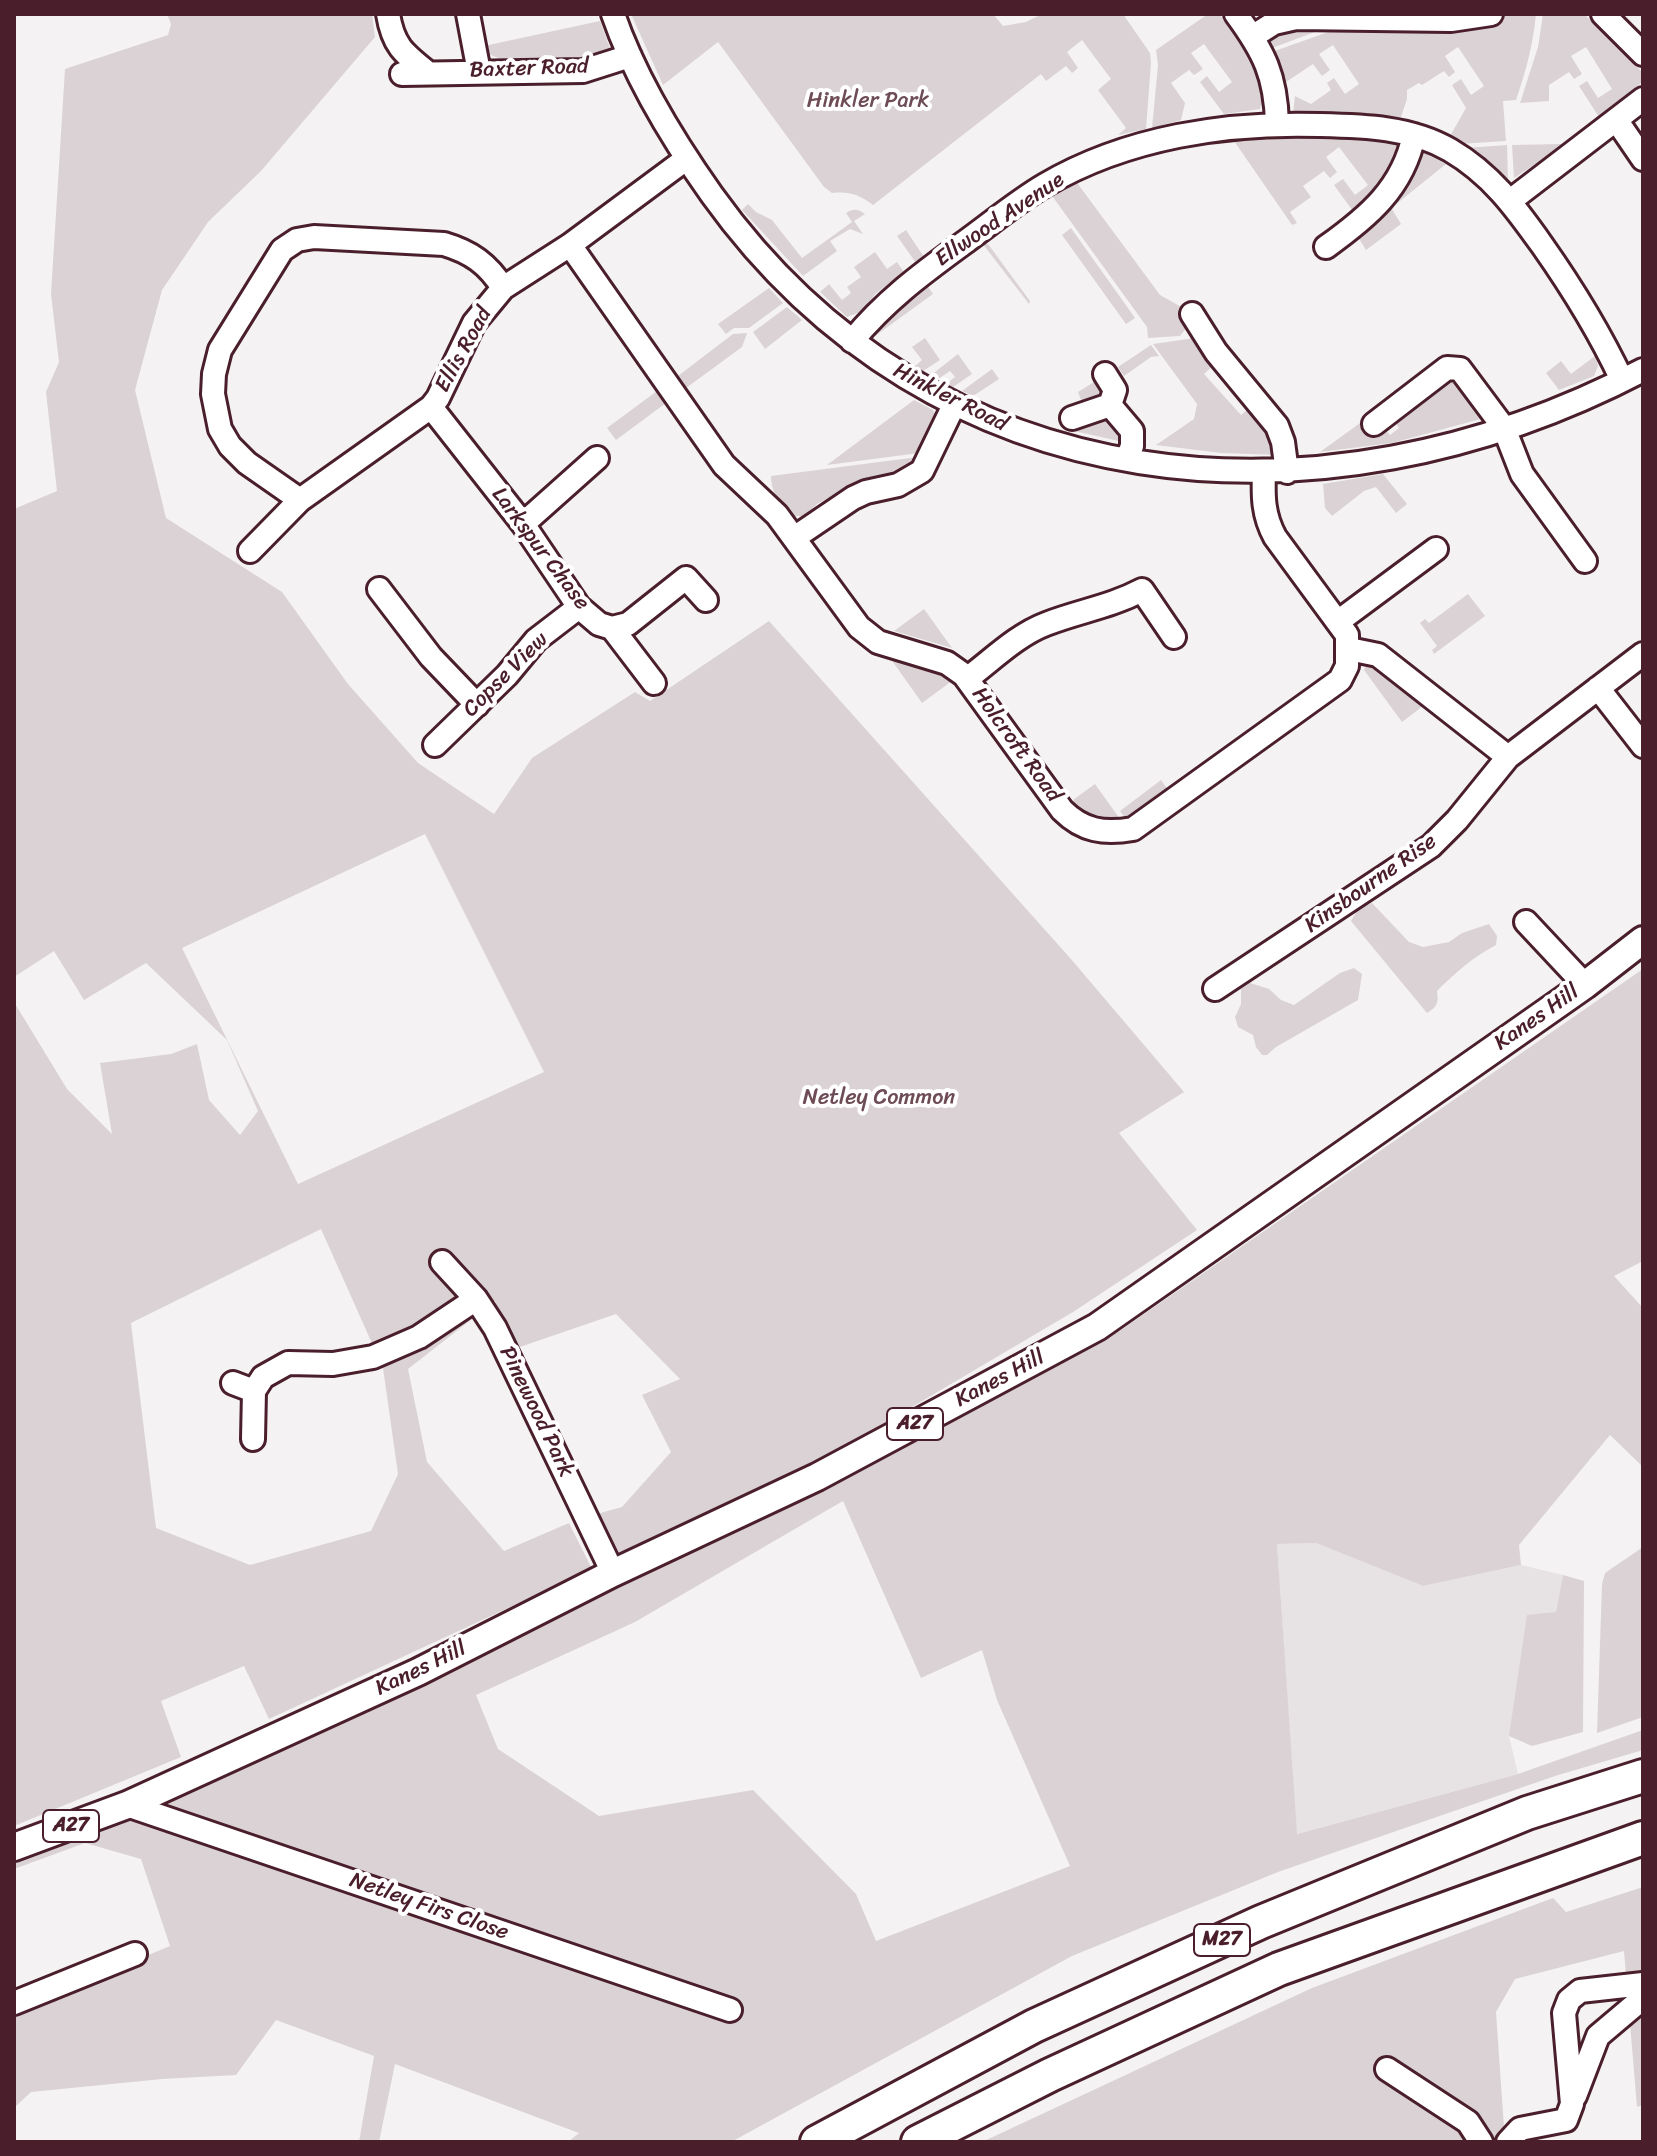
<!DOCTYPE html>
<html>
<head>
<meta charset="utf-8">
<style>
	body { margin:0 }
	#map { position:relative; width:1657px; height:2156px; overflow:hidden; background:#f4f2f2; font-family:Sriracha,sans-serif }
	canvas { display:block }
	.frame { position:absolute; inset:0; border:16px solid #4a1f2b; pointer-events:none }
</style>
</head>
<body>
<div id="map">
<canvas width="1657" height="2156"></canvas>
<div class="frame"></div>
</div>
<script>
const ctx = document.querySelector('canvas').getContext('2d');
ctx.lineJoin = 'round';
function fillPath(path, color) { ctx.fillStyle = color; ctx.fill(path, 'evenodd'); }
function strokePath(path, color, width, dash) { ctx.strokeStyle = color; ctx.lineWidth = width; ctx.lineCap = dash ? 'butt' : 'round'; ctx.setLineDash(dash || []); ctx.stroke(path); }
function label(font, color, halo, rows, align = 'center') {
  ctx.font = font + ' Sriracha,sans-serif'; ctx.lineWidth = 8; ctx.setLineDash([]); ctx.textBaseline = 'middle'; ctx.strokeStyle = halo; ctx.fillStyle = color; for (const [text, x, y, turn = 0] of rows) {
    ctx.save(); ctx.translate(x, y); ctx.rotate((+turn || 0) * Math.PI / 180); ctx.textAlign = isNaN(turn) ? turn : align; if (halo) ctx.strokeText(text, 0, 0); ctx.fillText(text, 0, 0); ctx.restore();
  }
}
fillPath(new Path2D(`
	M1316 1543 1423 1586 1521 1565 1563 1575 1556 1612 1509 1736 1518 1774 1296 1834 1277 1544Z`), '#e7e2e3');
fillPath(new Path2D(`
	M167 14H372L375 37 261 171 208 222 162 290 135 390 166 518 282 592 348 684 418 763 494 814 532 758 635 692 650 701 769 621 1071 959 1184 1092 1119 1133 1197 1230 1073 1312 817 1463 619 1558 597 1514 622 1507 671 1452 642 1395 680 1379 616 1314 514 1349 495 1301 408 1369 427 1462 504 1551 569 1523 592 1569 269 1719 244 1666 161 1701 181 1757 14 1826V1002L67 1089 112 1134 100 1063 171 1054 197 1044 209 1100 240 1135 258 1111 227 1040 146 963 84 1000 54 951 14 977V509L57 491 46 392 59 362 51 294 65 69 168 35 171 24ZM425 834 544 1072 298 1184 182 948ZM321 1229 383 1368 398 1474 371 1531 250 1565 156 1528 131 1323Z
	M631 14H993L1003 26 1026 22 1042 14H1123L1150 53 1151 63 1146 129 1118 135 1126 128 1098 90 1111 79 1082 40 1067 52 1078 68 1072 73 1066 66 1046 81 1041 74 873 205C860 195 849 191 832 193L824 187 718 42 663 85Z
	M1208 14H1219C1237 38 1271 77 1260 109L1224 114 1200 82 1207 76 1219 92 1232 82 1204 44 1191 53 1203 69 1194 75 1189 70 1171 83 1185 103 1181 120 1152 128 1158 65 1156 50Z
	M1506 14H1536C1533 45 1526 71 1516 100L1503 101 1506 141 1458 144 1449 138 1466 108 1452 85 1461 79 1471 95 1484 86 1458 47 1445 56 1455 72 1449 77 1444 71 1422 85 1419 83 1407 90V99L1401 117C1388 122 1314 113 1293 113L1295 96 1311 104 1331 90 1327 83 1334 78 1345 94 1359 84 1333 45 1319 54 1330 70 1322 76 1313 64 1283 84 1272 52 1345 26 1494 20Z
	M1543 14H1584L1641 71V83L1599 117 1579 86 1587 81 1598 98 1612 89 1586 47 1571 56 1582 74 1574 79 1569 72 1549 85V101L1520 103 1538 47Z
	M600 21 611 51 581 62 503 60 484 52V46Z
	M1331 26 1272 48 1270 38 1278 27Z
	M1310 135 1385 138 1399 142C1401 171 1373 194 1355 214L1334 185 1343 179 1355 195 1368 185 1339 147 1326 157 1337 172 1330 178 1324 171 1303 186 1311 197 1290 212 1297 223 1292 225 1232 138Z
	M1561 144 1563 146 1514 178 1512 145Z
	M1507 145 1508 181 1465 148Z
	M1418 150 1446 164 1395 205 1392 203Z
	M1075 180 1160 295 1185 309 1187 327 1180 336 1148 338 1147 327 1050 193Z
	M748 204 756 212 772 220 802 258 852 222 846 213C854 208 858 209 865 214L854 221 863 234 850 229 830 241 837 251 803 276 742 210Z
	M1390 206 1401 224 1366 250 1358 237Z
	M1071 228 1135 318 1126 324 1062 235Z
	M906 230 924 257 916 263 897 236Z
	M982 243 988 244 1030 301 1029 304Z
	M875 252 887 269 897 262 904 272 875 294 863 311 847 317 820 292 829 284 842 300 851 293 847 287 861 277 854 267Z
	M926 284 933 294 875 336 874 331 882 320Z
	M769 288 783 303 749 328H734L726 334 718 324Z
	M787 307 802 320 765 349 753 332Z
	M747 333 742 347 682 391 674 379 733 334Z
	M925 338 940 360 923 371 915 366 922 360 912 347Z
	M1195 338 1216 363 1204 374 1241 415 1253 405 1280 455 1221 453 1156 445 1194 419 1197 404 1153 344Z
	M1151 345 1159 356 1151 357 1124 376 1118 367Z
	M958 354 972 374 953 387 946 384 955 377 950 371 938 379 931 375Z
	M1595 356 1598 366 1594 376 1559 390 1546 373 1561 361 1571 374Z
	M992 369 999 379 973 396 962 391Z
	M1102 377 1110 396 1083 405 1078 392Z
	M1443 378 1455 379 1488 417 1392 443 1320 452 1367 418 1381 424 1390 435 1399 428 1391 416Z
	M657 391 666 403 616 440 607 428Z
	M914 400 933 410 937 418 919 453 827 465Z
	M1105 412 1128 443 1065 429 1068 424Z
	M918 457 902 471 847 488 817 504 805 516H792C781 503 771 494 771 476Z
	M1383 474 1407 504 1396 513 1376 487 1364 491 1332 516 1325 508 1323 484Z
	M1468 594 1485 616 1434 654 1432 650 1437 646 1420 623 1425 619 1429 623Z
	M924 609 952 648 894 631Z
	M888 655 919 662 956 678 922 703Z
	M1368 661 1427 703 1402 722 1364 670Z
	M1161 780 1169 791 1126 819 1120 811Z
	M1095 784 1120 819C1099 822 1086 817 1073 800Z
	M1372 903 1409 942 1423 947 1449 942 1462 933 1489 924 1497 936 1496 945C1473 957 1455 973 1437 991 1439 1003 1437 1007 1427 1013L1351 921 1358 909Z
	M1354 968 1362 974 1358 1000 1276 1047 1267 1055H1262L1256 1047 1253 1035 1238 1027 1235 1017 1241 1004V989L1250 983 1269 989 1281 1000 1294 1005 1340 973Z
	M1643 969V1261L1614 1276 1643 1308V1467L1610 1435 1519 1545 1521 1565 1423 1586 1316 1543 1277 1544 1297 1834 1518 1774 1643 1730V1750L1555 1776 1278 1872 1072 1956 731 2142H568L579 2133 395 2064 379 2142H359L374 2056 276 2020 236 2075 162 2079 31 2092 14 2108V2011L170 1946 141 1859 85 1843 14 1869V1857L321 1727 621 1584 905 1444 1121 1330ZM843 1501 921 1678 982 1650 997 1700 1070 1866 876 1941 856 1894 753 1790 599 1816 498 1749 476 1695 635 1622Z
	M1643 1547V1717L1597 1733 1602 1584 1605 1573Z
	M1563 1575 1584 1581 1583 1732 1532 1746 1509 1736 1527 1615 1556 1612Z
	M1643 1887V2105L1637 2107 1624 1951 1515 1979 1496 2012 1505 2142H982L1312 1988 1553 1898 1566 1912Z`), '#dbd2d5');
const minor = new Path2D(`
	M388 14C393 45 403 53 427 72
	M468 14 479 72
	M613 14C635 78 673 140 712 195 934 505 1320 539 1643 370
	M1236 14C1264 52 1276 76 1277 124
	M1603 14 1643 54
	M1252 37 1274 23 1296 18 1451 20 1491 14
	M402 74 583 71 630 56
	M1617 121 1643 159
	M1510 201 1643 99
	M570 245 724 465 777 515 859 627 878 642 947 663 964 675 1062 810C1083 831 1104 834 1133 829L1340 680 1347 666V635L1275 537C1263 515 1263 496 1264 472
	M1326 247C1368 217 1403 188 1414 135
	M1192 314 1216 352 1277 426 1283 442 1287 472
	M852 341C885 301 920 275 961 245 989 225 1016 202 1045 185 1127 137 1227 122 1320 125 1364 126 1411 127 1450 150 1491 174 1515 207 1542 245 1573 289 1599 331 1622 380
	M1105 374 1115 390 1110 405
	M431 407 523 524 579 607 599 624 612 628 654 683
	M1072 418 1110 405 1132 431V446L1127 459
	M1374 424 1447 368 1460 369 1504 428 1522 474 1585 561
	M300 500 247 463 230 446 220 429 213 394 214 374 220 350 282 250 297 240 314 237 444 244C471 252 488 264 503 288
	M523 524 597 458
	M794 538 853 498 866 492 898 485 922 471 954 405
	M250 551 300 500 431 407 438 398 474 323 503 288 570 245 686 159
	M379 589 431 657 477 705
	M1339 621 1436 549
	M612 628 628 624 686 578 706 600
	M1349 649 1378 655 1508 757
	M968 678C992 660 1017 635 1046 624 1079 611 1110 607 1142 590L1174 637
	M1598 688 1643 746
	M435 745 507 675 536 640 579 607
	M1526 922 1585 985
	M1215 989 1431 846 1457 820 1508 757 1643 654
	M442 1262 476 1299 495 1328 613 1573
	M233 1383 254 1391
	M253 1439 254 1391 263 1377 288 1363 333 1364 373 1357 419 1337 476 1299
	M127 1805 730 2010
	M14 2003 135 1954
	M1387 2069 1468 2122 1481 2142
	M1575 2096 1598 2036 1643 1998
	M1508 2142 1520 2129 1566 2120 1572 2104 1564 2013 1569 2000 1580 1991 1643 1984`);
const major = new Path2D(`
	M14 1847 127 1805 418 1672 613 1573 817 1477 1097 1327 1585 985 1643 940`);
const highway = new Path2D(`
	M817 2142 1034 2026 1261 1922 1527 1813 1643 1776
	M918 2142 1050 2075 1279 1969 1643 1838`);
strokePath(minor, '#4a1f2b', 28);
strokePath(major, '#4a1f2b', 32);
strokePath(highway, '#4a1f2b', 38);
strokePath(minor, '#fff', 22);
strokePath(major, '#fff', 26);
strokePath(highway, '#fff', 32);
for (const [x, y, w] of [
	[915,1424,56],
	[71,1826,56],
	[1222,1940,56]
]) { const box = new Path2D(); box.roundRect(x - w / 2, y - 16, w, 32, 6); ctx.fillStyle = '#fff'; ctx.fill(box); strokePath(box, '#4a1f2b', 2); }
label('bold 20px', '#4a1f2b', null, [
	["A27",915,1424],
	["A27",71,1826],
	["M27",1222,1940]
]);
label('22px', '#4a1f2b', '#fff', [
	["Baxter Road",529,69,-2],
	["Ellwood Avenue",1000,220,-34],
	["Ellis Road",464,350,-61],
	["Hinkler Road",950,398,27],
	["Larkspur Chase",540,549,53],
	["Copse View",506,675,-45],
	["Holcroft Road",1016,745,54],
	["Kinsbourne Rise",1371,884,-35],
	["Kanes Hill",1537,1018,-35],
	["Kanes Hill",1000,1379,-28],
	["Pinewood Park",536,1412,64],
	["Kanes Hill",421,1669,-26],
	["Netley Firs Close",429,1907,19]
]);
label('22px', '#6e4c56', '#fff', [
	["Hinkler Park",868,101],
	["Netley Common",879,1098]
]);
</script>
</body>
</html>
